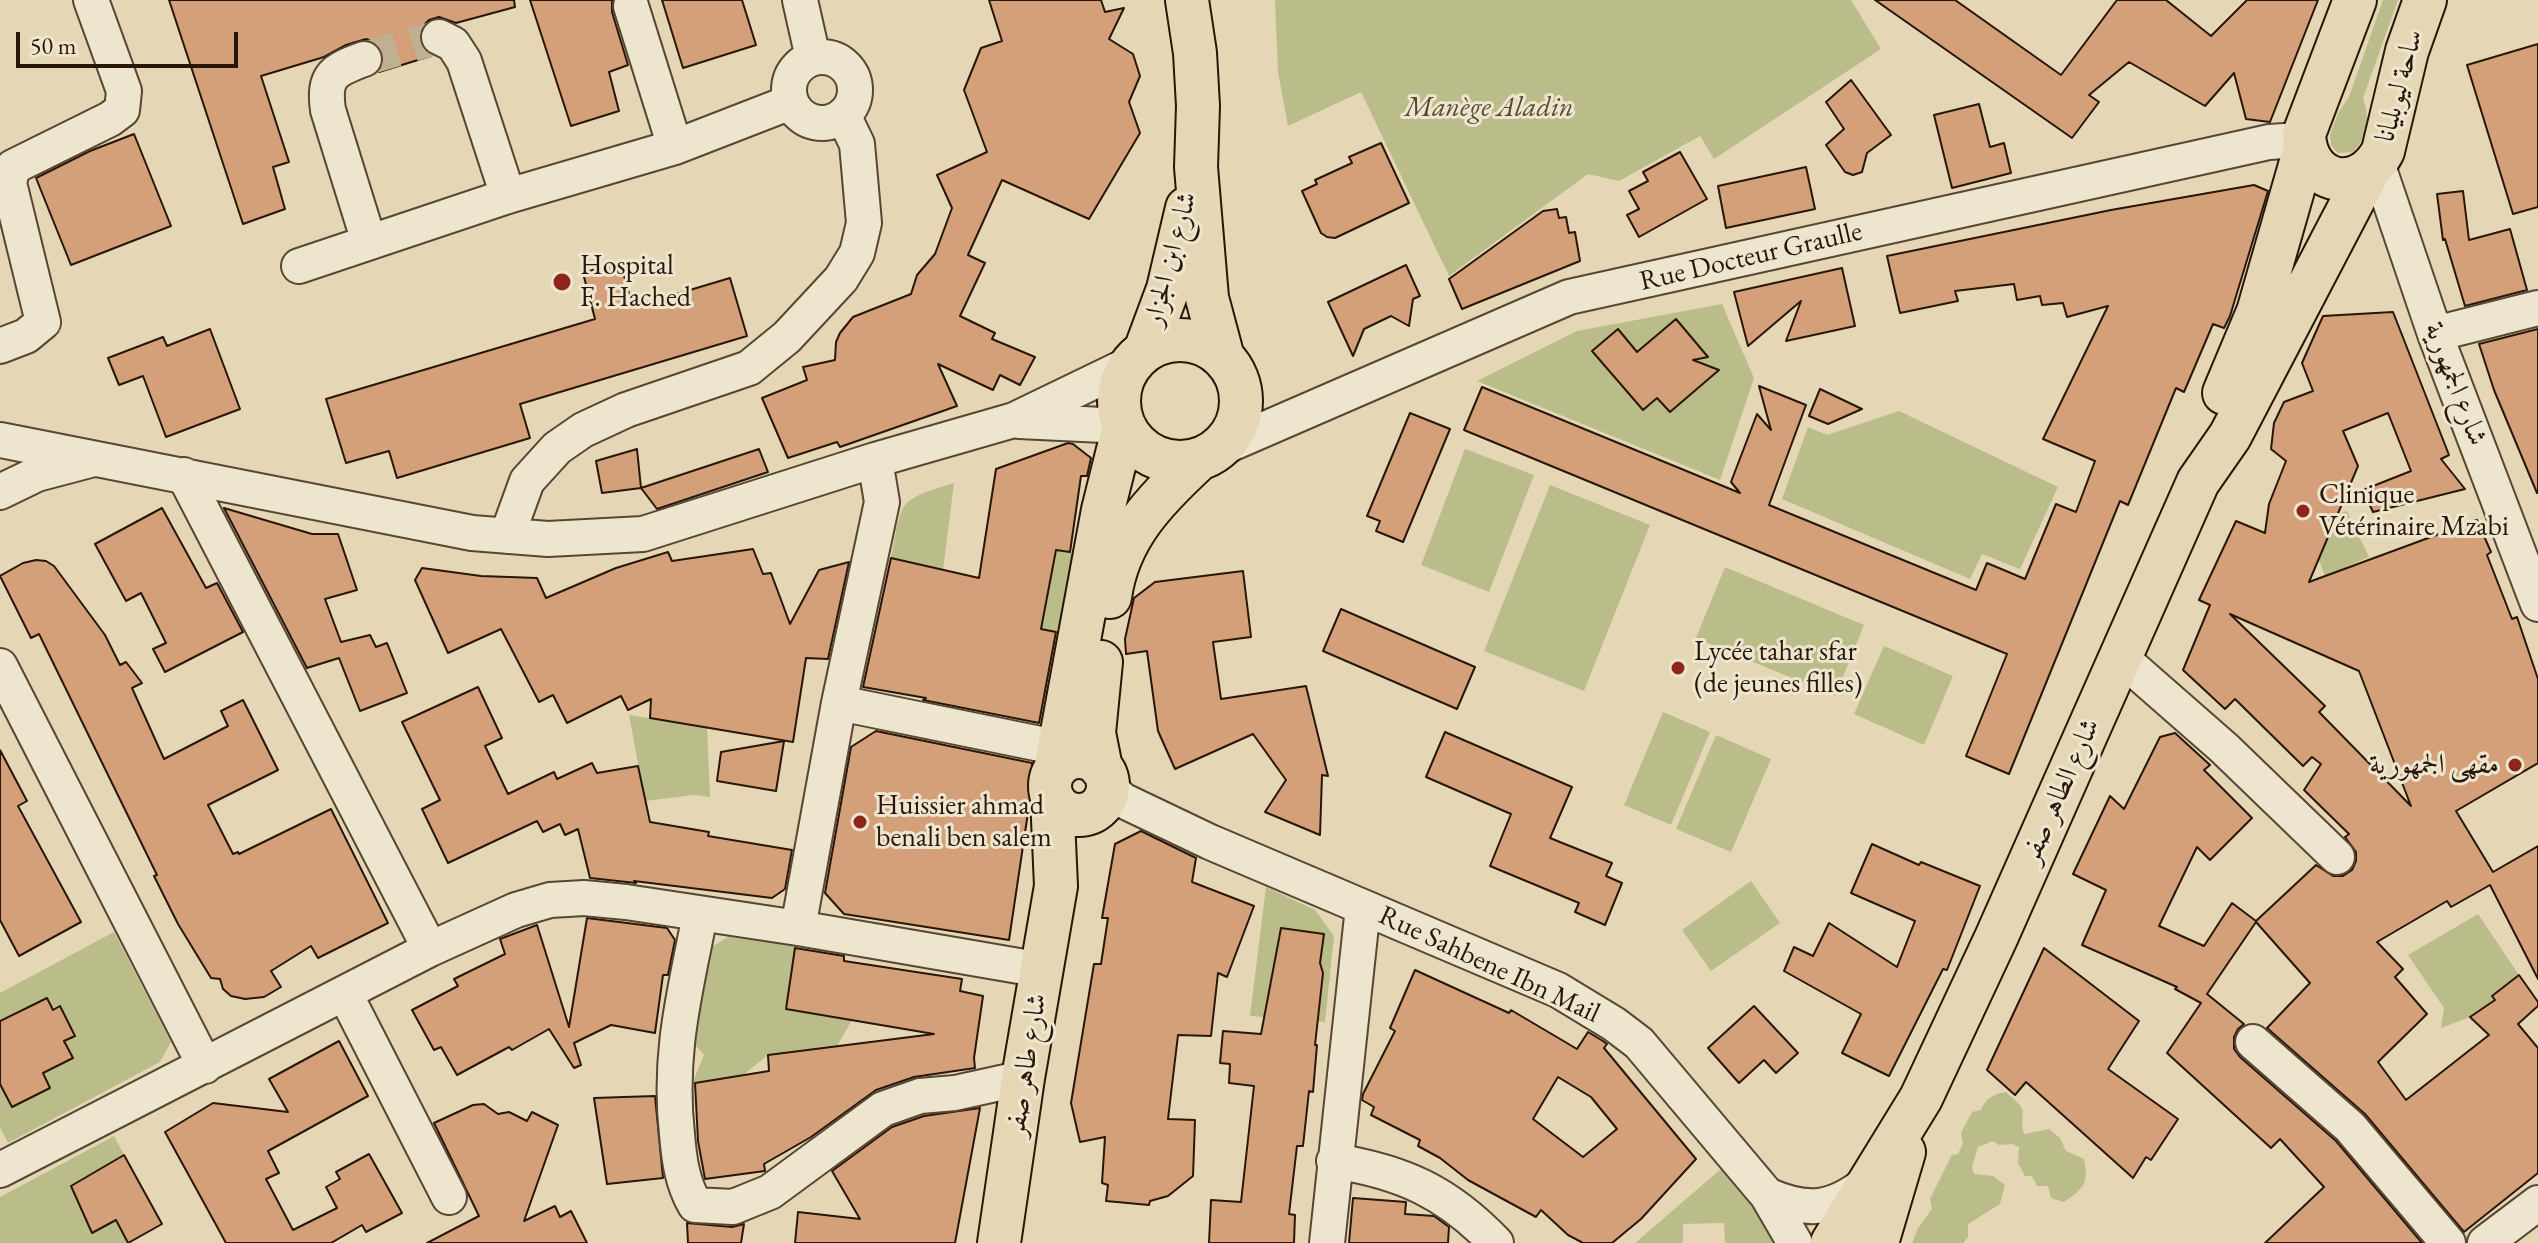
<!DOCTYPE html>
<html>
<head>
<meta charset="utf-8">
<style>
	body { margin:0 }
	#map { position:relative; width:2538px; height:1243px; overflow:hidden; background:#e5d7b5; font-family:"EB Garamond",serif }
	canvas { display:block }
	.scale { position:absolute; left:16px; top:32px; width:222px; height:36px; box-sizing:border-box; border:4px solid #281608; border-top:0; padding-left:10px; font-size:24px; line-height:28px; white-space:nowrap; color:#281608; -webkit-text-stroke:6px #eee5cf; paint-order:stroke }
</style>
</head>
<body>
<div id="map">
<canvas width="2538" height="1243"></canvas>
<div class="scale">50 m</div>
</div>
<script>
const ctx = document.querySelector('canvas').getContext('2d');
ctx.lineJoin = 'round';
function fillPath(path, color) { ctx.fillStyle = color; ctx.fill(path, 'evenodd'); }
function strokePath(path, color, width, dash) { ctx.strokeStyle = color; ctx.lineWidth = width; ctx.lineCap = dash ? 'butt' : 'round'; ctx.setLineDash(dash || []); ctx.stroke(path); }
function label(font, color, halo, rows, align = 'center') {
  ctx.font = font + ' "EB Garamond",Amiri,serif'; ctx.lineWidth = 6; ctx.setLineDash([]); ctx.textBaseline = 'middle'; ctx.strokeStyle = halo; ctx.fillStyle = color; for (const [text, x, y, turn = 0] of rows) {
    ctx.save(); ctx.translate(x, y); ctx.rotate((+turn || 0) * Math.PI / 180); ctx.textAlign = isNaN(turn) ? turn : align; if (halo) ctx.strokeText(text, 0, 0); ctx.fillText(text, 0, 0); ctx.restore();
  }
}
fillPath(new Path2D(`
	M1275 0H1851L1881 49 1714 159 1700 136 1619 181 1588 174 1449 276 1361 92 1288 126 1278 72Z
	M2383 0H2398L2363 98C2370 120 2369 135 2353 152L2338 153 2331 145 2330 135 2338 113 2349 97Z
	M1722 304 1754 378 1720 480 1477 381 1577 331Z
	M1899 411 2058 487 2020 569 1982 554 1970 579 1782 499 1808 427 1827 435Z
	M1465 449 1534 475 1489 592 1421 565Z
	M954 483 943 570 891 558C903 499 896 501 954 483Z
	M1550 485 1650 525 1584 691 1484 651Z
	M2347 511 2369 557 2325 576 2317 555 2325 538H2330L2342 512Z
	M1056 550 1077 554 1062 633 1023 626 1049 588Z
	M1725 567 1864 625 1835 696 1696 638Z
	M1884 646 1953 676 1924 745 1854 714Z
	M1663 712 1710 732 1671 825 1624 805Z
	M629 715 707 727 710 797 694 795 645 801Z
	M1716 735 1771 759 1731 852 1676 829Z
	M1751 881 1780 923 1711 971 1682 930Z
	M1266 887 1315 910 1334 936 1325 1022 1250 1016Z
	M2478 914 2519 975 2492 996 2495 1000 2470 1017 2441 1028 2444 1008 2408 955Z
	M114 932 171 1042 160 1062 8 1143 0 1127V993Z
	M728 937 796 946 786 1009 852 1020 824 1069 813 1049 768 1055 743 1075 692 1084 704 1055 691 1040 705 951Z
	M2006 1092C2033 1116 2018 1106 2024 1134L2049 1129 2060 1138 2066 1151 2084 1159C2089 1184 2084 1188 2064 1202L2051 1198 2048 1186H2037L2032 1176H2025L2018 1163 2019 1147 2012 1144 1999 1145 1993 1141 1978 1147 1972 1167 1974 1174 1993 1176 2005 1185 2000 1204 1968 1224V1237L1963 1243H1912L1918 1228 1932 1209 1930 1199 1952 1155 1958 1154 1963 1143 1961 1133 1972 1112 1981 1110C1986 1098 1993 1094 2006 1092Z
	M114 1136 124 1155 71 1186 92 1233 116 1220 128 1243H0V1197Z
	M1722 1168 1770 1229 1778 1243H1725L1724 1223 1683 1224V1243H1635Z`), '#babd8a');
const building = new Path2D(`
	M169 0H514L515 7 456 23 439 17 429 20 422 27 419 39 423 49 431 56 379 72 384 61 382 51 376 43 366 39 346 45 324 57 261 76 289 162 273 167 285 209 243 224Z
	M530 0H612V12L628 65 609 72 619 111 571 126Z
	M662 0H742L756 45 683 68Z
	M989 0H1101L1105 12 1124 8 1109 39 1133 54 1140 76 1129 102 1140 133 1089 219 1002 180 968 255 985 263 960 316 995 333 992 339 1035 357 1020 385 1000 375 993 390 938 364 957 406 840 447 837 442 788 458 762 398 807 380 803 367 835 360 836 342 840 333 853 317 911 294 917 275 935 254 952 208 937 175 987 152 964 90 981 48 1002 41Z
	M1875 0H1955L2061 75 2117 0H2166L2211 36 2247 0H2318L2270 122 2246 119 2234 73 2205 106 2129 62 2089 95 2099 102 2072 138Z
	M2538 44V207L2513 214 2467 65Z
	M1851 80 1891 135 1867 153 1862 172 1853 175 1845 172 1826 145 1844 129 1826 102Z
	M1979 104 1990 147 2004 143 2011 173 1952 188 1934 115Z
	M134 134 171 226 71 265 36 178 90 151Z
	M1381 143 1409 203 1335 238 1327 237 1321 233 1302 191 1317 184 1315 180 1352 163 1349 157Z
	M1680 152 1707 199 1639 237 1627 215 1639 209 1629 191 1648 181 1643 172Z
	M1806 167 1815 209 1726 228 1718 186Z
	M2254 185 2268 191 2230 316 2224 328 2213 324 2184 392 2176 388 2128 505 2120 501 2009 774 1966 756 2007 654 1464 430 1482 387 1740 493 1731 482 1757 414 1771 430 1759 386 1806 405 1769 505 1976 590 1987 563 2025 579 2056 504 2076 512 2095 461 2043 439 2108 306 2067 317 2063 303 2042 305 2040 296 2017 300 2014 284 1955 291 1958 301 1900 313 1887 256 2111 210Z
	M2463 191 2469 240 2510 229 2527 290 2465 306 2445 239 2443 240 2437 194Z
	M1557 209 1559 218 1566 217 1569 233 1575 232 1580 261 1462 309 1449 279 1543 211Z
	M620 262 633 307 730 278 747 336 520 404 530 438 397 478 389 451 346 463 326 399 595 319 583 273Z
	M1406 265 1420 296 1413 299 1409 326 1391 316 1364 329 1353 356 1328 302Z
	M1842 268 1855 326 1786 341 1801 301 1748 346 1734 292Z
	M2393 312 2449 455 2441 459 2465 489 2373 512 2363 490 2411 471 2388 413 2343 431 2358 466 2309 582 2477 520 2491 552 2487 555 2512 619 2517 617 2538 679V763L2456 811 2493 872 2538 846V979L2490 885 2451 907 2447 901 2377 942 2403 969 2395 977 2427 1014 2378 1062 2406 1100 2489 1035 2470 1017 2495 1000 2492 996 2519 975 2538 1002V1006L2518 1024 2538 1048V1173L2464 1232 2365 1114 2267 1028 2310 983 2256 922 2207 994 2244 1024 2238 1029 2234 1037V1049L2240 1057 2336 1141 2422 1243H2265L2324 1187 2280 1139 2271 1148 2167 1053 2201 1003 2175 989 2177 987 2082 945 2106 890 2073 874 2110 796 2124 809 2160 737 2175 733 2210 765 2204 770 2252 818 2210 860 2197 847 2159 926 2204 946 2232 903 2256 921 2316 865 2333 876H2343L2352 870 2356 861V852L2345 837 2349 834 2304 790 2321 764 2312 757 2303 766 2235 699 2225 709 2183 670 2210 605 2199 600 2236 521 2265 533 2269 504 2286 461 2271 449 2274 423 2284 402 2313 391 2302 363 2323 316ZM2230 614 2359 671 2411 806 2319 712 2325 706Z
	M1676 319 1708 357 1693 360 1719 370 1670 412 1657 398 1643 410 1592 351 1618 329 1637 352Z
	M210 329 240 409 166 437 143 376 119 385 108 358 163 337 167 346Z
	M2538 329V493H2537L2494 390 2479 344Z
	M1820 389 1862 409 1828 424 1809 416Z
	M1410 413 1450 429 1403 542 1376 531 1380 521 1367 516Z
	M1068 443 1073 444 1091 458 1087 476H1081L1070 552 1056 550 1041 629 1056 632 1039 723 923 700 926 698 863 687 891 558 979 578 996 469Z
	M637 449 641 488 602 493 596 461Z
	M759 449 768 472 657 509 641 488Z
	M162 508 206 588 217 583 243 632 165 672 153 649 166 643 141 593 126 601 95 544Z
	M224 508 312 534H338L357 590 325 599 341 642 370 635 376 647 387 643 407 693 360 711 339 658 307 668Z
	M753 549 763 574 771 573 790 624 819 570 849 562 828 659 806 658 793 742 650 718 651 699 628 710 621 696 567 723 553 695 539 702 501 629 448 653 415 580 422 568 481 576 537 578 546 598 616 568 668 552 672 561Z
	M36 560 46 561 54 566 105 635 120 665 126 662 142 683 132 688 164 759 228 726 221 711 243 700 278 770 208 805 233 854 238 852 239 854 331 809 388 923 318 958 311 946 271 971 281 987 264 997 245 999 231 996 223 989 220 979 211 978 178 924 154 876 157 875 39 634 31 638 0 576 23 563Z
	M1243 571 1251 637 1213 642 1221 699 1306 686 1328 776 1322 775 1320 835 1265 812 1286 780 1253 734 1175 769 1158 731 1147 651 1126 654 1125 639 1134 598 1155 582Z
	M1341 609 1475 667 1457 709 1323 651Z
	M478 687 502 738 485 746 508 794 554 772 557 779 592 763 597 773 638 766 650 822 709 832 708 836 792 850 785 889 772 898 634 881 636 883 590 878 578 829 565 835 560 824 543 832 537 821 448 863 422 809 440 800 402 722Z
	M876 731 1032 763 1033 779 1009 940 844 914 825 893 851 747Z
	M1445 732 1572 787 1550 838 1612 863 1606 876 1622 883 1605 925 1575 912 1579 903 1490 866 1511 814 1426 777Z
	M784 741 776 791 717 781 721 752Z
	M0 750 27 801 18 806 81 922 19 956 0 920Z
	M1141 831 1196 858 1192 882 1254 906 1227 977 1218 973 1211 1036 1178 1035 1168 1119 1195 1120 1193 1176 1168 1196 1150 1201 1149 1205 1106 1201 1108 1185 1102 1183 1105 1137 1080 1142 1071 1103 1094 964H1101L1108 918H1102L1115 844Z
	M1872 844 1919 865 1921 862 1980 886 1947 970 1943 969 1889 1076 1842 1053 1861 1014 1784 971 1794 947 1813 956 1829 923 1897 967 1915 921 1851 893Z
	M587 918 667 928 675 940 668 975H663L655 1033 611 1025 574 1043 581 1065 574 1068 549 1029 512 1050 509 1047 457 1075 441 1047 434 1050 412 1010 458 986 454 979 505 954 500 939 537 925 569 1027Z
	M1281 928 1324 934 1320 963 1323 973 1315 1045H1317L1313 1092 1309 1091 1303 1146H1297L1289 1214 1295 1215 1294 1243H1209L1211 1200 1241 1202 1254 1086 1229 1083 1230 1064 1220 1063 1223 1031 1261 1034Z
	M795 948 844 956V961L962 979 960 991 983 996 974 1058 975 1068 914 1077 876 1090 811 1137 764 1164 765 1171 705 1179 698 1141 695 1083 769 1071 768 1055 934 1034 786 1009Z
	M2044 948 2139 1021 2108 1069 2178 1119 2151 1160 2146 1157 2133 1178 2026 1082 2015 1095 1987 1070Z
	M1415 970 1509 1013 1511 1010 1577 1049 1588 1032 1603 1041 1607 1044 1604 1048 1696 1159 1641 1219 1612 1243H1583L1568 1235 1541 1210 1536 1217 1468 1180 1440 1158 1418 1146 1420 1140 1371 1115 1374 1107 1362 1100 1363 1094 1395 1031 1390 1028ZM1558 1077 1591 1097 1617 1129 1583 1157 1533 1119Z
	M47 998 53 1010 60 1006 75 1036 64 1041 73 1058 43 1073 50 1088 12 1107 0 1084V1021Z
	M1754 1006 1798 1053 1776 1073 1764 1060 1739 1083 1708 1048Z
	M339 1041 368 1096 268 1151 279 1173 266 1179 293 1230 337 1208 326 1187 340 1179 336 1172 369 1154 402 1213 366 1232 362 1225 331 1243H226L165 1132 213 1103 288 1112 269 1079Z
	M655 1096 663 1178 607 1184 594 1098Z
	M484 1104 498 1114 509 1112 527 1121 532 1112 558 1125 524 1221 555 1206 560 1217 571 1211 587 1243H427L479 1216 434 1123 473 1105Z
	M980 1108 955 1243H795L798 1212 860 1219 832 1171 892 1127 924 1116Z
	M124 1155 162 1224 128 1243 116 1220 92 1233 71 1186Z
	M1353 1198 1406 1202 1405 1214 1434 1216 1449 1227 1448 1243H1349Z
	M687 1223 732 1227 744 1224 741 1243H688Z`);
fillPath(building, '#d4a07a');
strokePath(building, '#281608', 2);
strokePath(new Path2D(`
	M364 59 439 37`), '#bfb092', 34, [34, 17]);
const minor = new Path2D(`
	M800 0 813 58
	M631 6 675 147
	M439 37 453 44 464 61 508 196
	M789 90a33 33 0 1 1 66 0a33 33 0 1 1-66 0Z
	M364 59C334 70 323 75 328 110L369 242
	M2377 163 2435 334 2538 604
	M299 266 508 196 675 147 791 102
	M2435 334 2538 308
	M0 346 26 336 43 322 9 183 13 167 110 119 122 110 124 91 91 0
	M1019 421 1124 426
	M0 440 472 533 548 539 643 534 875 460 1014 420 1132 363
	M1219 449 1569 297 2269 142 2285 141 2305 148
	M184 475 430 949
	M0 492 37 474 90 460
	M507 536 527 481 557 448 583 430 626 410 749 368 787 337 841 279 857 253 864 223 857 144 843 115
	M2119 656 2224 748 2337 857
	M0 666 205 1066
	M839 703 1060 748
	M1107 785 1122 800 1210 842 1558 990 1614 1024 1639 1043 1767 1195 1795 1243
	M700 915C685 992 668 1054 677 1134 679 1159 682 1182 695 1205L733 1207 770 1192 883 1109 920 1096 955 1093 1023 1078
	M798 928 839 703 882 502 875 460
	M345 994 449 1197
	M2253 1042 2350 1127 2448 1243
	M1334 1161C1403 1172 1447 1192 1496 1243
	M0 1170 430 949 516 910 550 900 584 898 626 902 798 928 1042 970
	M1767 1195C1808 1213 1833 1210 1868 1182
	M1327 1243 1363 907
	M2485 1243 2538 1203`);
const major = new Path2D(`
	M1187 0 1195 53 1198 106 1196 167 1207 298 1223 358
	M2355 0 2304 134C2306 185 2360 196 2383 151L2407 51 2425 0
	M1119 401a61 61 0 1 1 122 0a61 61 0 1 1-122 0Z
	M1145 351 1168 289 1187 208
	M2224 393 2258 312 2305 148
	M1110 597C1118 537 1156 499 1198 460
	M1101 662 1094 733 1101 768
	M1050 786a29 29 0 1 1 58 0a29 29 0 1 1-58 0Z
	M1055 770 1103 510 1124 426
	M999 1243 1023 1078 1056 886 1052 797
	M1832 1243 1921 1098 1996 938 2198 482 2230 436 2368 172
	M1877 1243 1904 1152`);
strokePath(minor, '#574633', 38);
strokePath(major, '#281608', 46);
strokePath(minor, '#eee5cf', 34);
strokePath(major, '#e5d7b5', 42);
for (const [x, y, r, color] of [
	[562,282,10,"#8f2418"],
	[2303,511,8,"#8f2418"],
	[1678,668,8,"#8f2418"],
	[2515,765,8,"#8f2418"],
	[860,822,8,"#8f2418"]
]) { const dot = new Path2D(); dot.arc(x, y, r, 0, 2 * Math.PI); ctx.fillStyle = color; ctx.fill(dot); strokePath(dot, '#eee5cf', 3); }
label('28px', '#281608', '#eee5cf', [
	["ساحة ليوبليانا",2400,86,-75],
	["Rue Docteur Graulle",1751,257,-13],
	["شارع ابن الجزار",1171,259,-75],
	["شارع الجمهورية",2455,384,69],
	["شارع الطاهر صفر",2061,791,-66],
	["Rue Sahbene Ibn Mail",1489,965,25],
	["شارع طاهر صفر",1027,1065,-81]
]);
label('italic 28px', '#54482f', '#eee5cf', [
	["Manège Aladin",1489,108]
]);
label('28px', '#281608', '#eee5cf', [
	["Hospital",580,266],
	["F. Hached",580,298],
	["Clinique",2319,495],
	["Vétérinaire Mzabi",2319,527],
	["Lycée tahar sfar",1694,652],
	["(de jeunes filles)",1694,684],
	["مقهى الجمهورية",2499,765,"right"],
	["Huissier ahmad",876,806],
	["benali ben salem",876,838]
], 'left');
</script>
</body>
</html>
